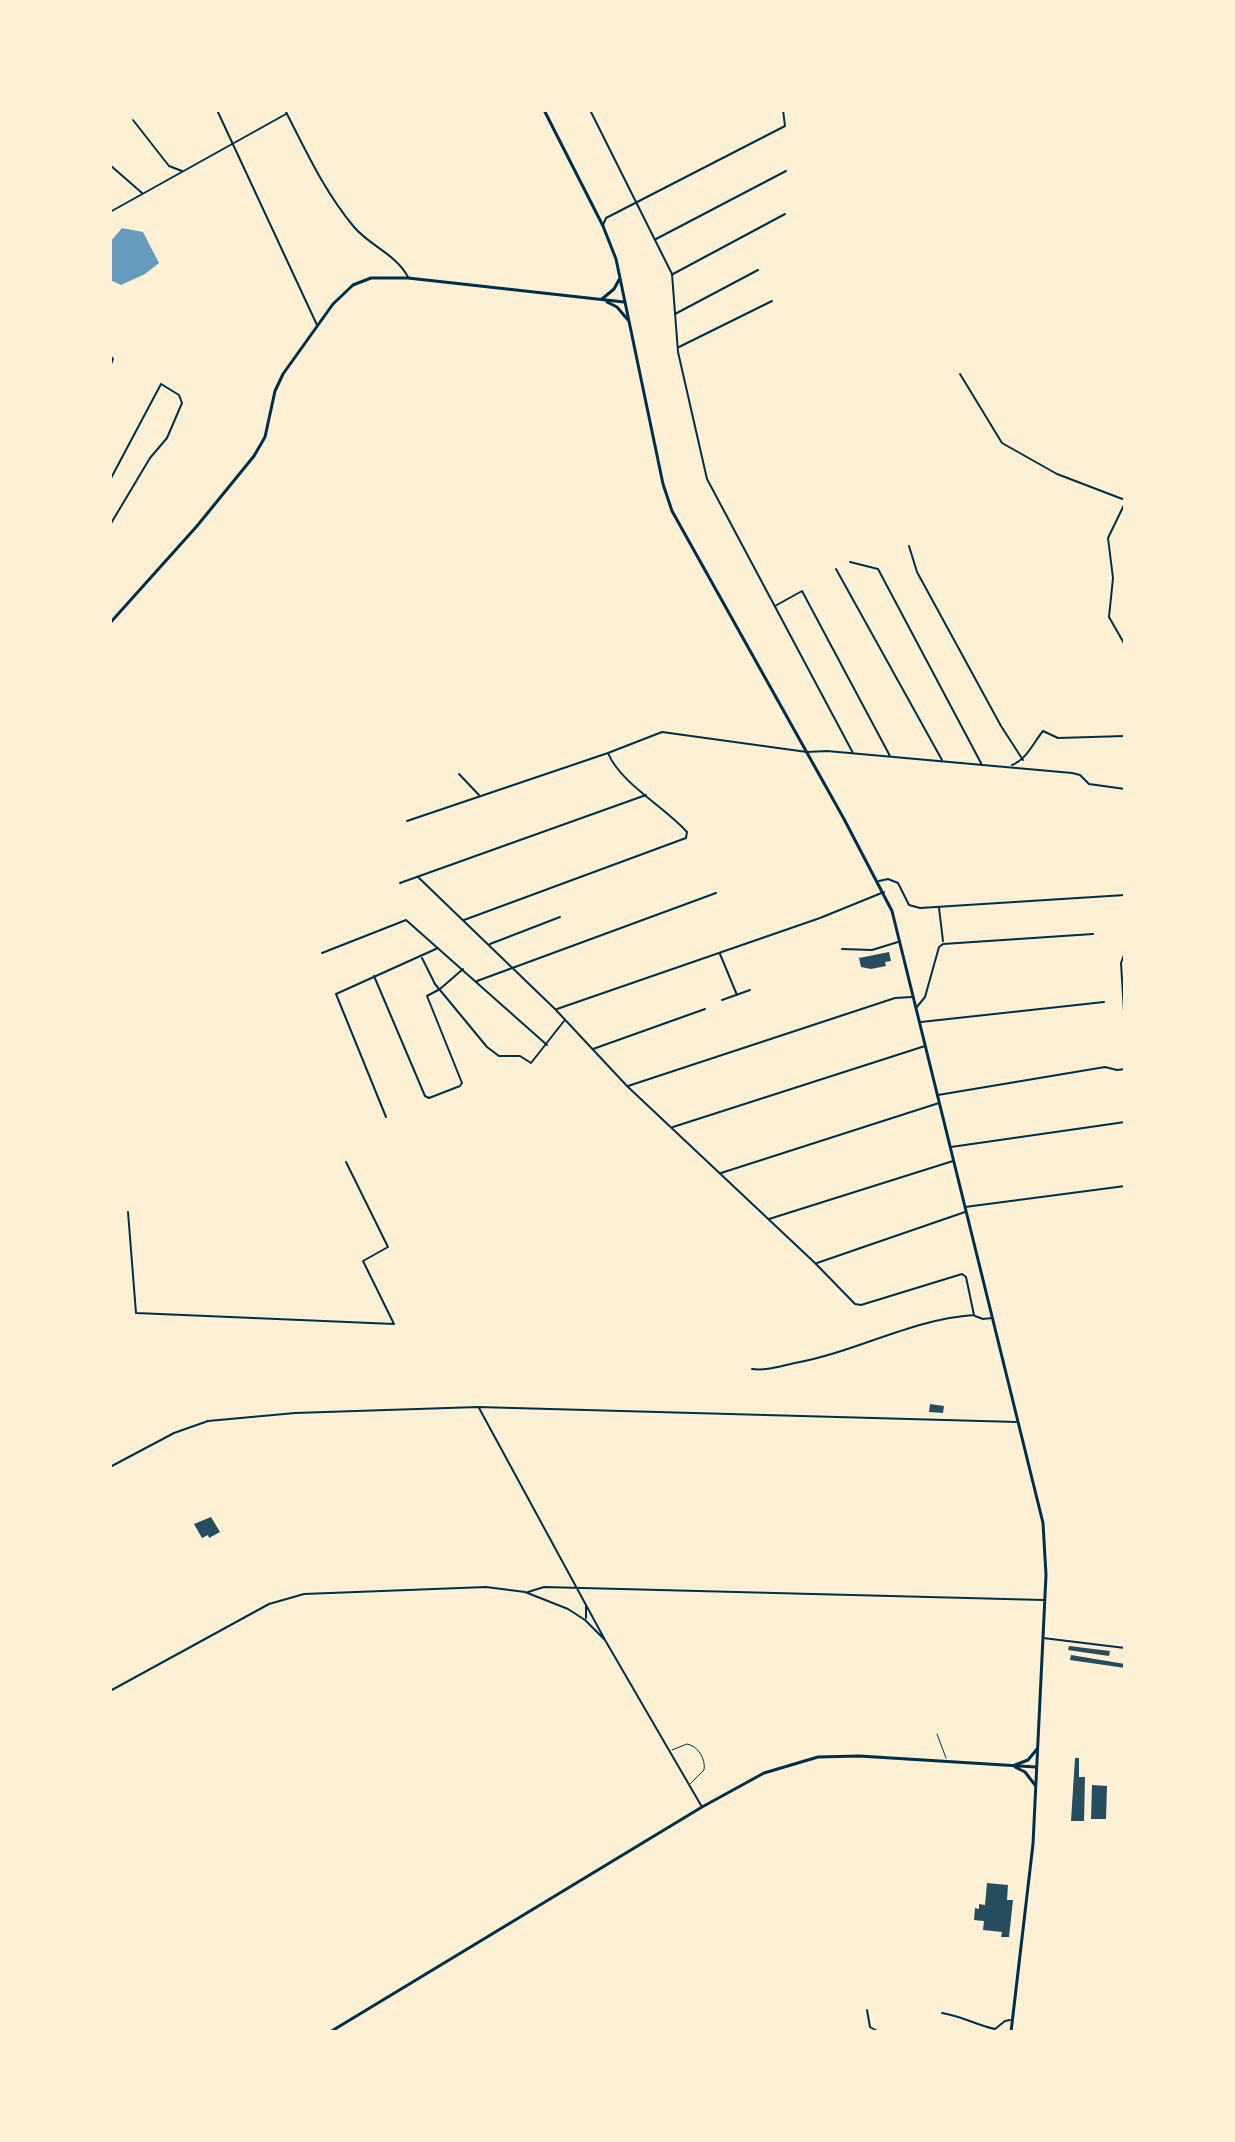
<!DOCTYPE html>
<html>
<head>
<meta charset="utf-8">
<style>
	body { margin:0 }
	#map { position:relative; width:1235px; height:2142px; overflow:hidden; background:#fdf0d5; font-family:Roboto,sans-serif }
	canvas { display:block }
	.frame { position:absolute; inset:0; border:112px solid #fdf0d5; pointer-events:none }
</style>
</head>
<body>
<div id="map">
<canvas width="1235" height="2142"></canvas>
<div class="frame"></div>
</div>
<script>
const ctx = document.querySelector('canvas').getContext('2d');
ctx.lineJoin = 'round';
function fillPath(path, color) { ctx.fillStyle = color; ctx.fill(path, 'evenodd'); }
function strokePath(path, color, width, dash) { ctx.strokeStyle = color; ctx.lineWidth = width; ctx.lineCap = dash ? 'butt' : 'round'; ctx.setLineDash(dash || []); ctx.stroke(path); }
fillPath(new Path2D(`
	M122 228 143 232 159 263 145 274 121 285 110 280V242Z`), '#669bbc');
fillPath(new Path2D(`
	M889 952 891 961 885 962 886 966 871 969 861 967 859 958Z
	M930 1404 944 1406 943 1413 929 1412Z
	M211 1517 220 1532 209 1538 208 1535 202 1538 194 1524Z
	M1069 1646 1110 1651 1109 1656 1068 1650Z
	M1071 1655 1125 1664V1668L1070 1660Z
	M1075 1758H1079V1777H1085L1084 1821H1071Z
	M1092 1785 1107 1786 1106 1819H1091Z
	M987 1883 1008 1885 1007 1900H1013L1009 1937H1001L1002 1932 983 1930 984 1921 974 1920 975 1908 979 1909V1904L985 1905Z`), '#264d5e');
strokePath(new Path2D(`
	M937 1734 946 1758
	M672 1750 687 1744C698 1746 706 1759 704 1770L690 1784`), '#003049', 1);
strokePath(new Path2D(`
	M217 110 317 325
	M285 110C306 151 324 191 354 227 370 246 396 254 408 277
	M590 110 672 274 678 352 707 479 853 753
	M1087 111V110
	M133 120 169 166 182 171
	M110 165 142 193
	M110 212 286 114
	M603 225 606 218 785 126 783 110
	M656 239 786 171
	M673 274 785 214
	M675 314 758 270
	M679 347 772 301
	M110 355 113 359 110 367
	M960 374 1002 443 1057 474 1125 500
	M110 480 161 384 179 395 182 403 167 438 150 458 110 525
	M1125 503 1108 538 1113 578 1109 617 1125 645
	M909 546 917 572 1001 726 1023 760
	M850 562 878 569 981 763
	M836 569 942 760
	M775 606 802 591 890 756
	M1012 765C1027 759 1033 743 1043 731L1058 738 1125 736
	M459 774 479 795
	M407 821 608 753 662 732 807 752 827 751 1072 773 1080 775 1089 784 1125 789
	M418 877 555 1009 627 1086 815 1263 855 1304 861 1305 962 1274 966 1277 974 1315C912 1319 856 1352 795 1363 780 1366 767 1371 752 1369
	M879 881 888 879 898 883 909 905 920 908 1125 895
	M400 883 646 795
	M939 908 943 941
	M464 920 686 838 687 832C665 807 620 783 608 753
	M490 944 560 917
	M842 949 872 950 898 942
	M1125 952 1121 963 1125 1028
	M322 953 406 920 547 1045
	M720 954 737 995
	M422 958 435 984 487 1047 499 1056H520L531 1063 564 1021
	M374 976 425 1096 429 1098 460 1086 462 1083 427 996 440 989 463 969
	M477 981 716 893
	M722 1000 750 990
	M916 1008 925 997 939 947 943 944 1093 934
	M557 1009 820 918 884 892
	M921 1022 1104 1002
	M593 1049 705 1009
	M628 1086 895 998 912 997
	M938 1095 1105 1067 1117 1070 1125 1069
	M386 1117 336 994 438 948
	M673 1127 925 1046
	M951 1147 1125 1122
	M721 1173 939 1103
	M965 1207 1125 1186
	M128 1212 136 1313 394 1324 363 1261 388 1247 346 1162
	M769 1219 953 1161
	M817 1263 965 1212
	M975 1316 983 1319 992 1318
	M479 1408 605 1640 702 1807
	M110 1467 174 1433 208 1421 295 1413 478 1407 1017 1422
	M528 1592 544 1587 1044 1600
	M586 1618V1605
	M1043 1638 1125 1648
	M110 1691 269 1604 304 1594 486 1587 525 1592 568 1609 585 1620 605 1640
	M867 2010 870 2027 879 2032
	M942 2013C962 2016 976 2025 995 2029L1005 2021 1010 2020`), '#003049', 2);
strokePath(new Path2D(`
	M544 110 603 226 616 259 663 484 672 511 844 819 892 911 1043 1523 1046 1575 1033 1844 1011 2032
	M602 299 614 289 620 278
	M607 302 617 307 628 320
	M110 623 197 526 254 456 265 437 275 391 283 374 333 304 353 285 371 278H408L624 302
	M1015 1765 1028 1760 1037 1749
	M1015 1767 1025 1772 1035 1785
	M330 2032 702 1807 764 1773 818 1757 859 1756 1036 1767`), '#003049', 3);
</script>
</body>
</html>
